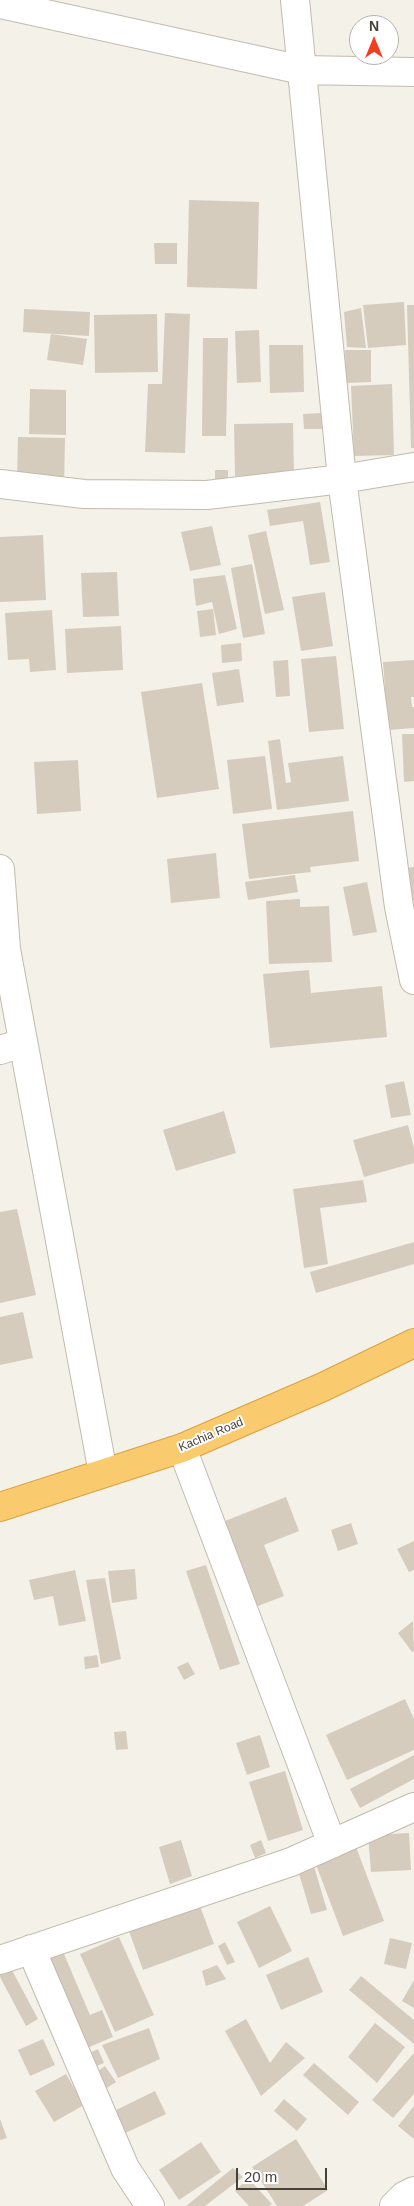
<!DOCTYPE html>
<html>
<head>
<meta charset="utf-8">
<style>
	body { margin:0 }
	#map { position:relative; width:414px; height:2206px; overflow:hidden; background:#f4f1e9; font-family:Helvetica,sans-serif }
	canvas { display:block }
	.north { position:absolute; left:349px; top:15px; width:50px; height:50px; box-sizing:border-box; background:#fff; border:1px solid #b5b3af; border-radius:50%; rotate:0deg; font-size:14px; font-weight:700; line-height:20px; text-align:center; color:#474137 }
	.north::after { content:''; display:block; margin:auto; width:18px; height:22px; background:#f43f1f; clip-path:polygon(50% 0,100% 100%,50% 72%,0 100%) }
	.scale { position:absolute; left:236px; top:2168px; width:91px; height:22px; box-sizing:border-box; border:2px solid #474137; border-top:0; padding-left:6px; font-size:15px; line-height:18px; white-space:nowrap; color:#474137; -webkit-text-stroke:4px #fff; paint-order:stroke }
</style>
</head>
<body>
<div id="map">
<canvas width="414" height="2206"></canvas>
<div class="north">N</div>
<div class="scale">20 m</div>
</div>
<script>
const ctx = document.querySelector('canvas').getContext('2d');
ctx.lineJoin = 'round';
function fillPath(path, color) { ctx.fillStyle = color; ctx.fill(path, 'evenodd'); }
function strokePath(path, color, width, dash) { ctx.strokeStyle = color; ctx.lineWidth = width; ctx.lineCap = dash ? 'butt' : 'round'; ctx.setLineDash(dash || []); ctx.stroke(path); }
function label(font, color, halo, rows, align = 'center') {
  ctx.font = font + ' Helvetica,sans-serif'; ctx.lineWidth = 4; ctx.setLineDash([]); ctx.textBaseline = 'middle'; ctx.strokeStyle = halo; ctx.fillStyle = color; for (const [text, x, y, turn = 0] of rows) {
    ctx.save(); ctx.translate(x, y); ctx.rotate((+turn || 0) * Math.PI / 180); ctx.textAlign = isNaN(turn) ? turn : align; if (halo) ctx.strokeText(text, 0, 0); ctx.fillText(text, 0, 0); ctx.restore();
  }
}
fillPath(new Path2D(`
	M189 200 259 202 257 289 187 287Z
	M154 243H177V264H155Z
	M404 302 406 345 368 348 363 305Z
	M407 305H414V448H411Z
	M361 308 366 348 347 347 344 312Z
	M24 309 90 312 89 336 23 332Z
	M165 313 190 314 185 453 145 452 148 384H162Z
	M157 314 158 372 95 373 94 315Z
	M259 330 261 382 237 383 235 331Z
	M51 334 87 339 83 365 47 360Z
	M203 338H228L226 436H202Z
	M269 345H303L304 392 270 393Z
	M345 350H371V382L346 383Z
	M392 384 394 455 354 456 351 386Z
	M30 389 66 390V435L29 434Z
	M321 413 322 429H304L303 414Z
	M293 423 294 474 235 476 234 424Z
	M18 437 65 438 64 485 17 484Z
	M215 470H228V486H215Z
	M320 502 330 562 310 565 303 521 270 526 267 510Z
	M212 526 221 565 190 571 181 532Z
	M266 531 284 610 265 614 248 535Z
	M43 535 46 600 0 602V537Z
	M252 564 265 634 243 638 231 568Z
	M117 572 119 616 83 617 81 573Z
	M225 575 237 629 219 634 212 602 196 606 193 579Z
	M325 592 333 646 301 651 292 597Z
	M213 609 216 635 200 637 197 611Z
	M52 610 56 670 30 672 29 659 8 660 5 613Z
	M121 626 123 670 67 673 65 629Z
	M241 643 242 661 222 663 221 645Z
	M336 656 344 729 309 732 301 659Z
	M288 660 290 696 276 697 273 661Z
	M414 660V697H411L412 707H414V728L388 730 383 662Z
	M239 669 244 702 217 706 212 673Z
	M202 683 219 789 157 798 141 692Z
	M402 734H414V781L404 782Z
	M280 739 286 783 291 782 288 763 343 756 349 801 277 810 268 741Z
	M265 756 272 809 233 814 227 760Z
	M78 760 81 811 37 814 34 762Z
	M353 811 359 861 310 867 311 872 249 879 242 824Z
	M216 853 220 898 171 903 167 859Z
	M414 867V900H411L406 868Z
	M295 875 298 892 248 900 245 882Z
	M367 882 377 932 353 936 343 887Z
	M300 899V907L329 906 332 962 269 964 266 901Z
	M309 970 311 993 382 986 387 1037 270 1048 263 974Z
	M404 1081 411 1115 391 1118 385 1085Z
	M224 1111 236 1153 176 1171 163 1130Z
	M408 1125 414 1148V1163L364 1177 353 1140Z
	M363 1180 367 1202 320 1208 328 1264 304 1268 293 1189Z
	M17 1209 36 1295 0 1303V1212Z
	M414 1242V1264L316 1293 310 1272Z
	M23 1312 33 1358 0 1365V1317Z
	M286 1497 299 1531 264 1545 284 1596 253 1608 220 1523Z
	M351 1523 358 1544 338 1551 331 1530Z
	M414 1541V1570L409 1572 397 1549Z
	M206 1565 240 1664 220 1670 186 1571Z
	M135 1569 137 1599 112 1603 108 1571Z
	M75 1570 86 1621 59 1626 53 1596 34 1600 29 1580Z
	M105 1578 121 1659 101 1664 86 1580Z
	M413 1621 414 1651 412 1652 398 1633Z
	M97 1655 99 1667 85 1669 84 1657Z
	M188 1662 195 1674 184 1680 177 1667Z
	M405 1699 414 1719V1750L347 1780 326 1735Z
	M126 1731 128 1749 116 1750 114 1732Z
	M260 1735 270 1767 247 1775 236 1743Z
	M414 1755V1779L360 1808 350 1789Z
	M285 1771 303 1830 268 1841 249 1782Z
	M409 1833 411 1870 371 1872 368 1835Z
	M181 1840 192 1876 170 1884 159 1847Z
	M261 1840 266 1853 255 1858 250 1845Z
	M356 1847 384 1921 343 1936 315 1862Z
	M313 1863 327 1910 311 1914 297 1867Z
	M200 1906 214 1944 143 1970 129 1931Z
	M270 1906 292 1951 259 1968 237 1922Z
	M119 1937 154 2015 115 2032 80 1954Z
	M390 1938 412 1943 406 1969 384 1964Z
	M225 1942 235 1962 227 1965 218 1946Z
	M61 1947 90 2015 102 2010 113 2037 80 2051 39 1956Z
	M308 1957 323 1992 281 2010 266 1975Z
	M6 1959 38 2019 26 2026 0 1977V1962Z
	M217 1965 226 1979 206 1986 202 1971Z
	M361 1976 414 2020V2044L349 1990Z
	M414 1980V2008L402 2001Z
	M246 2019 270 2063 286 2042 305 2058 261 2096 225 2031Z
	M375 2023 405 2047 377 2083 348 2057Z
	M149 2028 160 2059 118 2078 102 2045Z
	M43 2039 55 2065 30 2076 18 2050Z
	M98 2049 104 2063 87 2070 81 2057Z
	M414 2053V2094L393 2118 372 2100Z
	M314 2063 359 2102 348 2115 303 2075Z
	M105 2066 116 2082 102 2091 92 2075Z
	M66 2074 84 2105 54 2122 35 2091Z
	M155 2091 166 2114 121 2135 110 2113Z
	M284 2099 307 2119 297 2131 274 2111Z
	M414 2106V2139L398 2126Z
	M0 2119 7 2138 0 2140Z
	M296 2139 328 2190 303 2206H277L252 2167Z
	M201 2142 221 2172 179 2200 159 2170Z
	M233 2168 243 2177 205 2206H186Z
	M248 2178 272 2204 269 2206H249L235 2191Z`), '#d5ccbe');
const minor = new Path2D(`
	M295 0 342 479 399 907 414 980
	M0 4 302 70 414 72
	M0 484 84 494 207 495 342 479 414 467
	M0 869 6 949 103 1473
	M0 1050 23 1043
	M182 1448 332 1844
	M31 1949 125 2168 150 2206
	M0 1960 291 1862 414 1807
	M394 2206 404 2196 414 2191`);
const highway = new Path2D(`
	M0 1507 182 1448 323 1387 414 1343`);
strokePath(minor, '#c2bbae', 30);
strokePath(highway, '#daa03d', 30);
strokePath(minor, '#fff', 28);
strokePath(highway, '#facb6e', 28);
label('12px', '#474137', '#fff', [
	["Kachia Road",211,1435,-23]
]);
</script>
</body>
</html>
